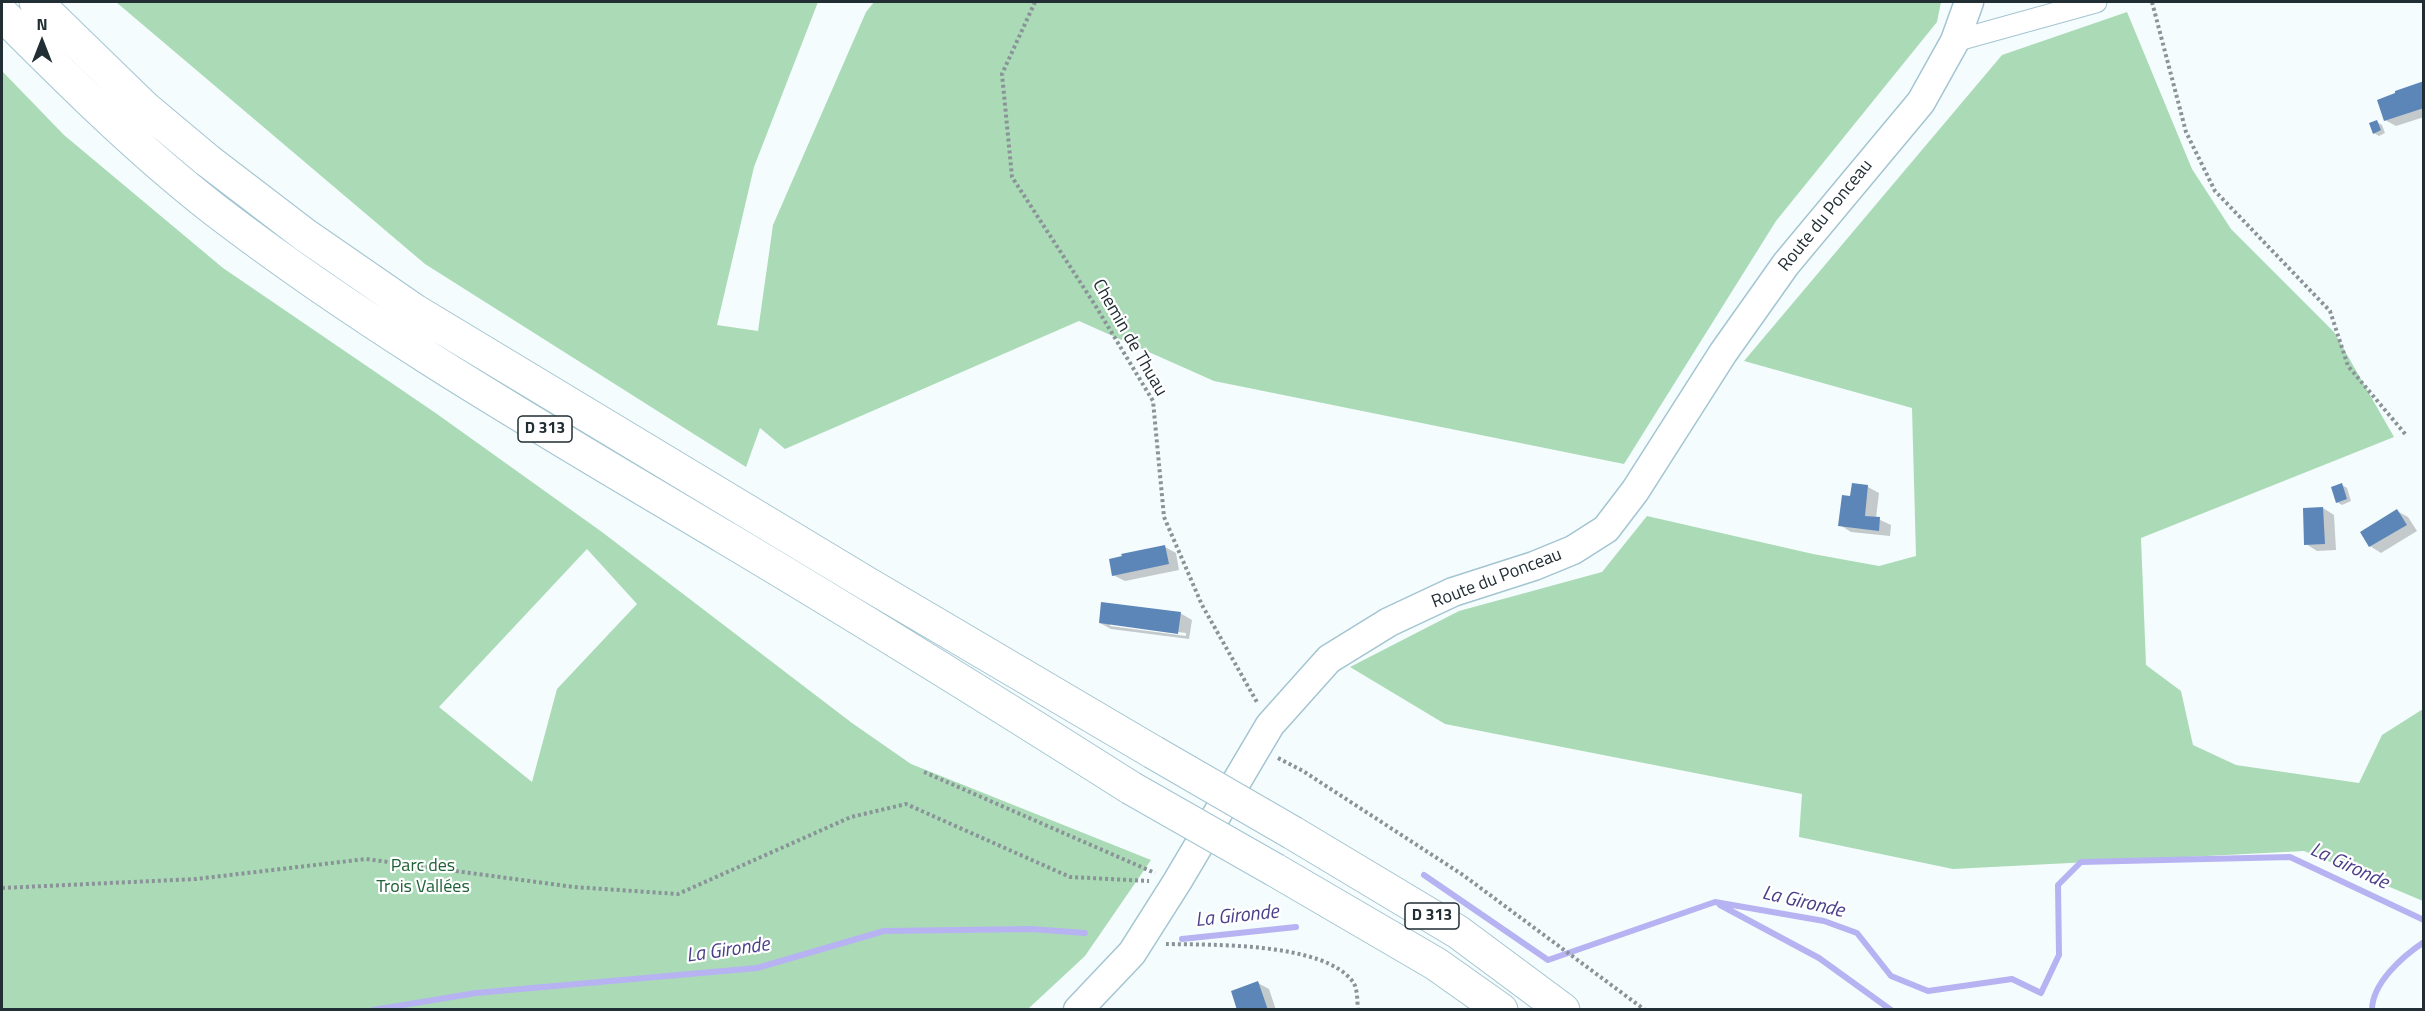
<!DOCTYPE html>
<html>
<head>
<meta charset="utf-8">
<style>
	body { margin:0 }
	#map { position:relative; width:2425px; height:1011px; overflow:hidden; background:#f5fcfe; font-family:"Titillium Web",sans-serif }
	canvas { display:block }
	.frame { position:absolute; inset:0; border:3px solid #212e33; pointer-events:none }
	.north { position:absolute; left:12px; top:12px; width:60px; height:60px; -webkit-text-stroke:4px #fff; paint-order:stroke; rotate:0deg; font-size:16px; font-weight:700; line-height:24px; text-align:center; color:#212e33 }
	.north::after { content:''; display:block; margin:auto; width:21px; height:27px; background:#212e33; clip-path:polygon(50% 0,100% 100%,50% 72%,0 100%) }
</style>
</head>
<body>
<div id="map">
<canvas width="2425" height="1011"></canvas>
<div class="frame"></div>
<div class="north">N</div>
</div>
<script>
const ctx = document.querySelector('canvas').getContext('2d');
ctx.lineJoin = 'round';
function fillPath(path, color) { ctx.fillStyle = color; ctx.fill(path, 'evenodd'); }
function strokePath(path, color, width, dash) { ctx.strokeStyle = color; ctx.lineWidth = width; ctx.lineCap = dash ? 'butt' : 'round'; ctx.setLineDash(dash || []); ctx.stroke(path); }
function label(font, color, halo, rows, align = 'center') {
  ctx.font = font + ' "Titillium Web",sans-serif'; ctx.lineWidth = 4.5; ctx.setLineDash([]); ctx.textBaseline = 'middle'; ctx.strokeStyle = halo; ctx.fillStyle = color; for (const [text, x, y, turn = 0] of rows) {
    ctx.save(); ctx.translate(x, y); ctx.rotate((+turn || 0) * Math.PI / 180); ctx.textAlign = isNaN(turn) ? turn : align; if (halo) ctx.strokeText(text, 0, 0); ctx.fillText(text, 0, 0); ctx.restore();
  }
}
fillPath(new Path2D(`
	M116 2H818L754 167 717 325 758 331 773 225 866 12 874 2H1941L1937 22 1776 221 1624 464 1214 381 1079 321 785 449 760 428 746 467 425 264Z
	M2127 12 2192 169 2231 229 2334 332 2394 437 2141 538 2146 665 2181 691 2193 745 2236 765 2359 783 2382 735 2423 709V901L2304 851 1953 869 1799 837 1802 794 1445 724 1350 667 1459 611 1602 572 1647 516 1813 554 1879 566 1916 556 1912 408 1744 361 2002 55Z
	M2 71 64 135 223 268 437 414 602 532 852 723 911 764 1151 860 1085 956 1028 1009H2ZM587 549 637 604 557 689 532 782 439 707Z`), '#aadbb6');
fillPath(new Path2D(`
	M2424 83V117L2396 126 2385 120Z
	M2377 122 2382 125 2385 133 2379 136 2374 133Z
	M1853 485 1868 487 1879 493 1876 518 1891 525 1890 536 1851 532 1840 525 1852 497Z
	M2342 485 2347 488 2351 501 2342 505 2337 502Z
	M2323 508 2334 515 2336 550 2317 551 2306 544Z
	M2397 511 2408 517 2417 531 2381 553 2370 546 2362 533Z
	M1165 547 1176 553 1179 570 1125 581 1113 575Z
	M1180 613 1192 620 1189 639 1111 629 1100 623ZM1110 623 1186 633V636L1110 626Z
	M1258 983 1269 989 1276 1010H1239Z`), '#0003');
strokePath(new Path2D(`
	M1424 875 1548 960 1715 902 1824 921 1857 933 1891 976 1928 991 2012 979 2041 993 2059 955 2058 885 2081 862 2290 857 2424 920
	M1720 905 1819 958 1891 1010
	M1182 939 1296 927
	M373 1010 476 993 757 968 884 931 1031 929 1085 933
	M2372 1010C2372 983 2403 956 2424 942`), '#b7b3f2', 6);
fillPath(new Path2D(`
	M2424 81V108L2384 121 2377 100 2395 93V91Z
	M2377 120 2381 130 2373 134 2369 123Z
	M1852 483 1868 485 1865 516 1880 517 1879 531 1838 526 1842 495 1850 496Z
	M2342 483 2347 499 2336 503 2331 487Z
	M2323 507 2325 544 2304 545 2303 508Z
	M2397 509 2407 525 2369 547 2360 532Z
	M1165 545 1169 564 1112 576 1109 559 1122 556 1121 554Z
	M1101 602 1181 612 1178 634 1099 623Z
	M1258 981 1268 1010H1237L1231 991Z`), '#5c86b8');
const street = new Path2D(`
	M1955 41 2096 2`);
const secondary = new Path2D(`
	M1078 1010 1132 953 1177 882 1270 725 1329 659 1389 622 1453 592 1534 566 1573 550 1606 529 1635 491 1723 353 1786 264 1921 102 1955 41 1969 2`);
const highway = new Path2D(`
	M36 2 145 108 207 160 305 235 415 311 866 583 1153 752
	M2 14C70 82 138 150 215 210 375 333 552 434 726 538 862 619 997 703 1131 788
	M1293 833 1458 932 1563 1010
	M1275 870 1436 964 1501 1010`);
strokePath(street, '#a3c5d1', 23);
strokePath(secondary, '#a3c5d1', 31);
strokePath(highway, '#a3c5d1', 35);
strokePath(new Path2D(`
	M1035 2 1002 74 1012 177 1095 305 1153 401 1164 517 1202 605 1258 704
	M2152 2 2186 132 2215 191 2330 311 2348 366 2406 435
	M1278 758 1303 771 1463 875 1645 1010
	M924 772 1155 873
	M2 888 196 879 366 859 574 887 678 894 851 817 906 804 1070 877 1149 881
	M1166 944C1212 945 1324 942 1353 982 1358 989 1357 1002 1358 1010`), '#8a9498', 4, [3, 3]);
strokePath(street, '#fff', 21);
strokePath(secondary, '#fff', 28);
strokePath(highway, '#fff', 33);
const highwayBridge = new Path2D(`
	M1153 752 1293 833
	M1131 788 1275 870`);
strokePath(highwayBridge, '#a3c5d1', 35, []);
strokePath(highwayBridge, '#fff', 33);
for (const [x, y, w] of [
	[545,429,54],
	[1432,916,54]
]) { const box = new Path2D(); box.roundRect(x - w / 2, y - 13, w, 26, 4.5); ctx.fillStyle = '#fff'; ctx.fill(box); strokePath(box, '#212e33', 1.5); }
label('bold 16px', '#212e33', null, [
	["D 313",545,429],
	["D 313",1432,916]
]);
label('18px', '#212e33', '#fff', [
	["Route du Ponceau",1826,216,-51],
	["Chemin de Thuau",1129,338,60],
	["Route du Ponceau",1497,579,-21]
]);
label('18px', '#206138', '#fff', [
	["Parc des",423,867],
	["Trois Vallées",423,888]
]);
label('italic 20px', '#4a408a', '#fff', [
	["La Gironde",2349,867,25],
	["La Gironde",1803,903,13],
	["La Gironde",1237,917,-6],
	["La Gironde",728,951,-8]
]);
</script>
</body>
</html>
